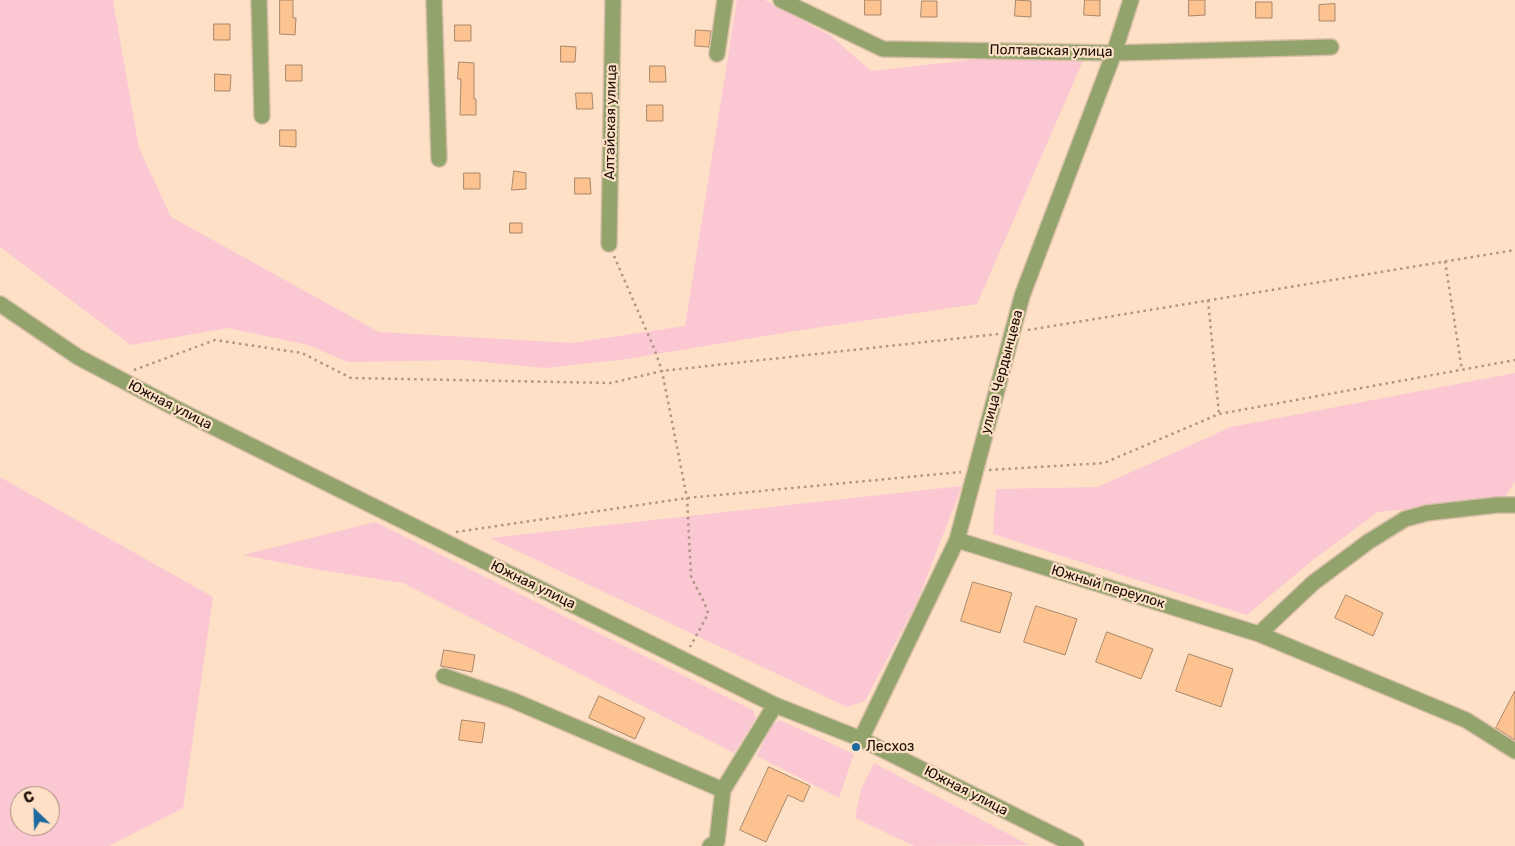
<!DOCTYPE html>
<html>
<head>
<meta charset="utf-8">
<style>
	body { margin:0 }
	#map { position:relative; width:1515px; height:846px; overflow:hidden; background:#fee0c7; font-family:Rubik,sans-serif }
	canvas { display:block }
	.north { position:absolute; left:10px; top:786px; width:50px; height:50px; box-sizing:border-box; background:#fee0c7; border:1px solid #a28b79; border-radius:50%; rotate:336deg; font-size:14px; font-weight:700; line-height:20px; text-align:center; color:#180c03 }
	.north::after { content:''; display:block; margin:auto; width:18px; height:22px; background:#1d6b9e; clip-path:polygon(50% 0,100% 100%,50% 72%,0 100%) }
</style>
</head>
<body>
<div id="map">
<canvas width="1515" height="846"></canvas>
<div class="north">С</div>
</div>
<script>
const ctx = document.querySelector('canvas').getContext('2d');
ctx.lineJoin = 'round';
function fillPath(path, color) { ctx.fillStyle = color; ctx.fill(path, 'evenodd'); }
function strokePath(path, color, width, dash) { ctx.strokeStyle = color; ctx.lineWidth = width; ctx.lineCap = dash ? 'butt' : 'round'; ctx.setLineDash(dash || []); ctx.stroke(path); }
function label(font, color, halo, rows, align = 'center') {
  ctx.font = font + ' Rubik,sans-serif'; ctx.lineWidth = 4.5; ctx.setLineDash([]); ctx.textBaseline = 'middle'; ctx.strokeStyle = halo; ctx.fillStyle = color; for (const [text, x, y, turn = 0] of rows) {
    ctx.save(); ctx.translate(x, y); ctx.rotate((+turn || 0) * Math.PI / 180); ctx.textAlign = isNaN(turn) ? turn : align; if (halo) ctx.strokeText(text, 0, 0); ctx.fillText(text, 0, 0); ctx.restore();
  }
}
fillPath(new Path2D(`
	M0 0H113L139 148 171 217 379 332 572 343 685 326 737 0H765L831 36 871 71 1089 47 977 304 795 331 627 359 545 368 462 360 348 362 308 345 228 328 131 345 0 247Z
	M1515 373V481L1503 500 1378 512 1314 559 1247 615 993 534 996 489 1098 487 1231 427Z
	M0 477 213 597 183 808 109 846H0ZM20 796H50V826H20Z
	M962 486 917 602 865 701 847 707 490 538Z
	M375 522 753 710 756 718 734 753 403 583 314 569 243 555Z
	M780 720 854 754 839 798 757 756 771 726Z
	M874 763 1029 845 914 846 855 818 861 789Z`), '#fbc7d3');
const building = new Path2D(`
	M280 0H293V18H296L295 35 280 34Z
	M865 0H881V15H865Z
	M1016 0 1031 1V17L1015 16Z
	M1085 0H1100V16L1084 15Z
	M1189 0H1205V15L1189 16Z
	M922 1H937V17H921Z
	M1256 2H1272V18H1256Z
	M1335 4V21H1319V5Z
	M214 24H230V40H214Z
	M455 25H471V41H455Z
	M696 30 711 31 709 47 695 46Z
	M561 46 576 47 575 62H561Z
	M459 62 474 63V99H476V115H460L461 79H458Z
	M286 65H302V81H286Z
	M650 66H665L666 82H650Z
	M215 74 231 75 230 91H215Z
	M576 93H592L593 109H577Z
	M647 105H663V121H647Z
	M280 130H296V147L280 146Z
	M514 171 526 173V189L512 190Z
	M464 173H480V189H464Z
	M575 178H590L591 194H575Z
	M510 223H522V233H510Z
	M973 582 1012 593 1000 633 961 621Z
	M1346 595 1383 613 1373 636 1335 618Z
	M1036 606 1077 619 1065 655 1024 642Z
	M1107 632 1153 649 1141 679 1096 662Z
	M444 650 475 655 472 672 441 666Z
	M1189 654 1233 669 1221 707 1176 691Z
	M1515 691V740L1496 728Z
	M599 696 645 718 635 739 589 718Z
	M462 720 485 723 482 743 459 740Z
	M769 767 810 786 803 802 788 795 766 842 740 830Z`);
fillPath(building, '#fcc28f');
strokePath(building, '#a9876a', 1);
const minor = new Path2D(`
	M259 0 262 116
	M434 0 439 159
	M781 0 883 49 1114 53 1331 47
	M717 54 725 0
	M609 244 613 0
	M0 304 78 357 177 409 775 705 861 739 1076 846
	M957 540 1259 634 1466 720 1515 751
	M1259 634 1313 583 1368 542 1405 519 1427 513 1497 505H1515
	M444 676 512 700 723 790
	M861 739 957 540 1022 296 1114 53 1131 0
	M710 846 717 841 723 790 775 705`);
strokePath(minor, '#d9bea8', 18);
strokePath(new Path2D(`
	M614 256 654 348 662 371 687 498 691 576C696 589 705 600 708 614L690 647
	M1445 261 1462 370
	M1208 300 1219 414
	M1028 330 1515 250
	M134 370 215 340 302 353 351 378 611 383 662 371 998 334
	M989 470 1104 463 1219 414 1515 360
	M456 532 687 498 961 472`), '#ae9683', 2.5, [2.5, 4]);
strokePath(minor, '#92a36b', 15);
for (const [x, y, r, color] of [
	[856,747,5,"#1d6b9e"]
]) { const dot = new Path2D(); dot.arc(x, y, r, 0, 2 * Math.PI); ctx.fillStyle = color; ctx.fill(dot); strokePath(dot, '#fee0c7', 2); }
label('14px', '#180c03', '#fee0c7', [
	["Полтавская улица",1051,51,1],
	["Алтайская улица",611,122,-89],
	["улица Чердынцева",1002,372,-75],
	["Южная улица",170,405,27],
	["Южная улица",533,585,26],
	["Южный переулок",1108,587,17],
	["Южная улица",966,791,27]
]);
label('14px', '#180c03', '#fee0c7', [
	["Лесхоз",866,747]
], 'left');
</script>
</body>
</html>
